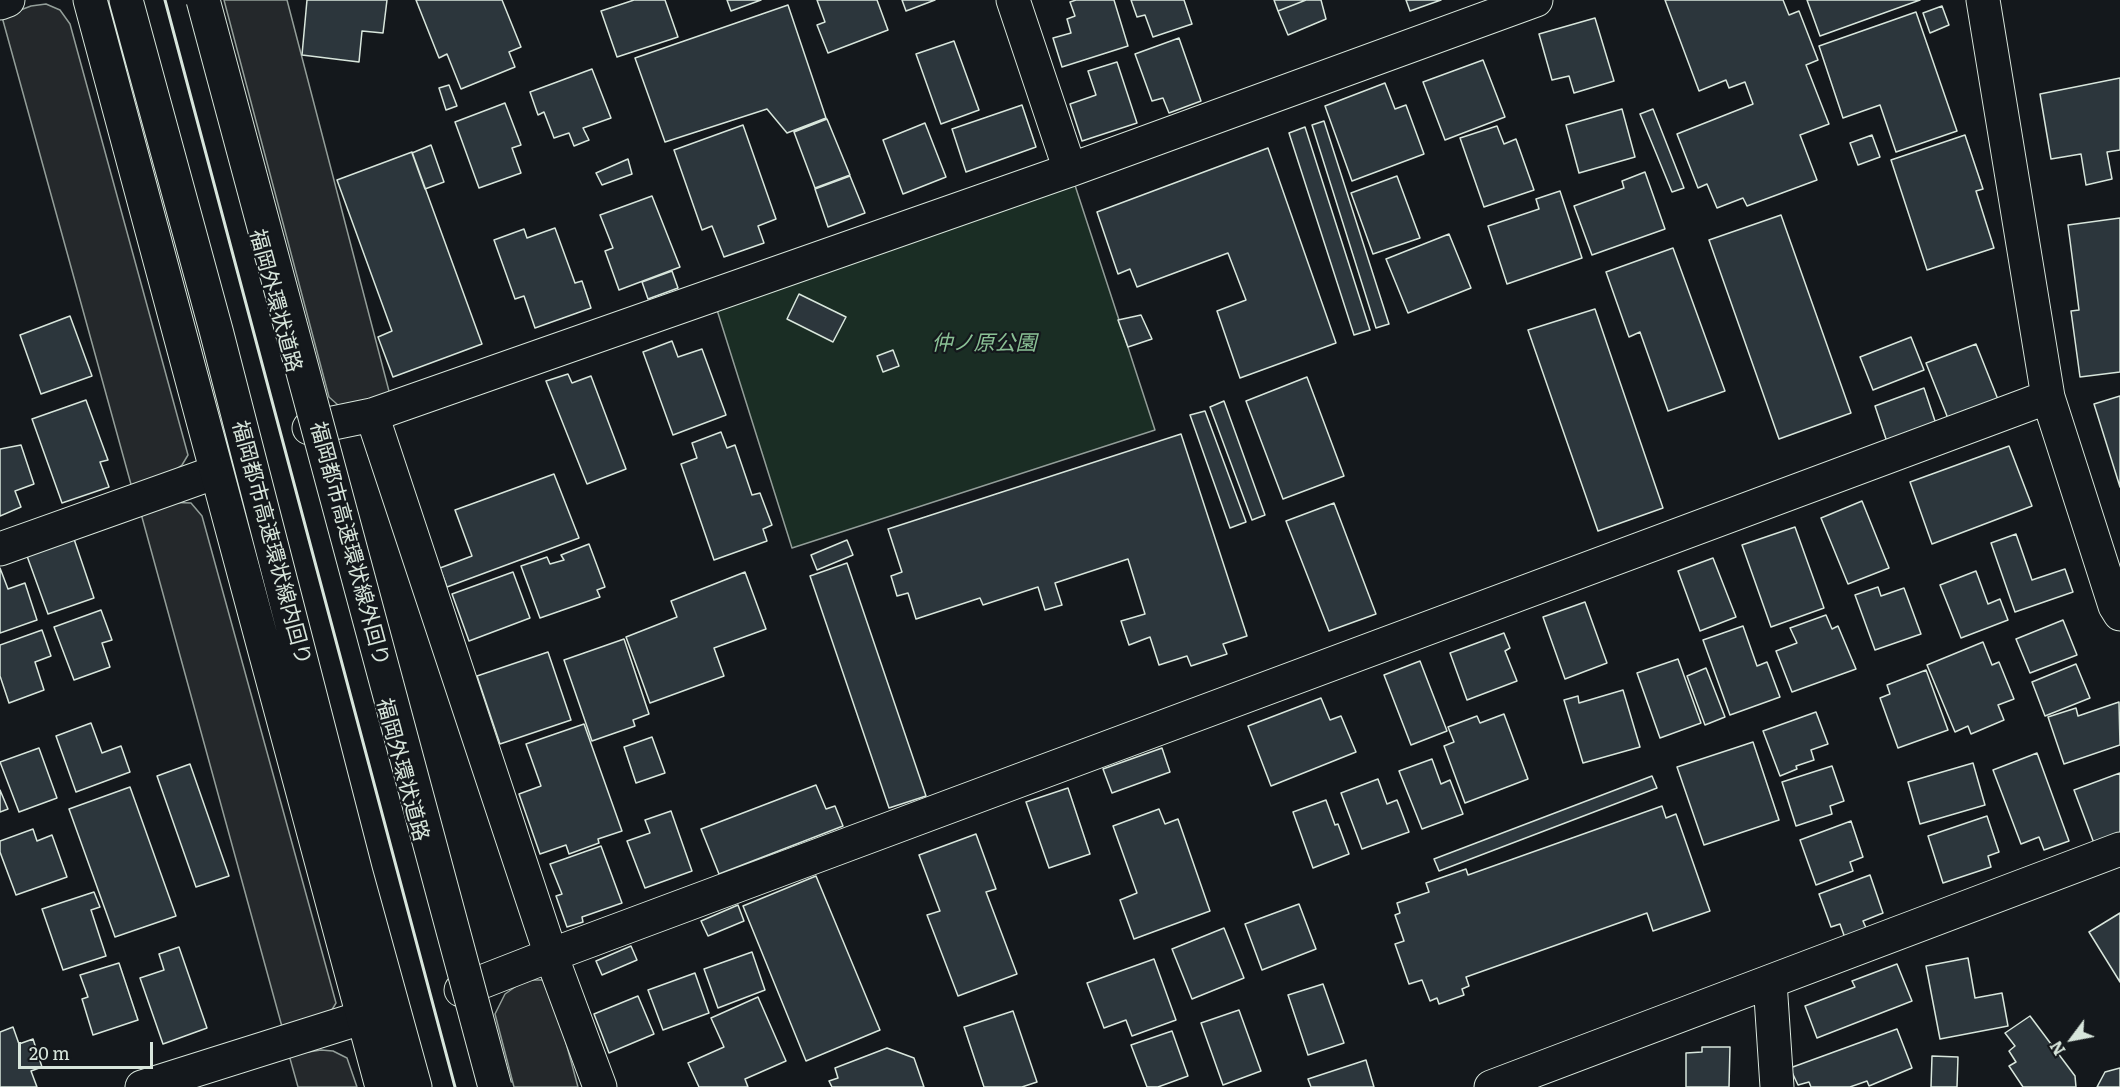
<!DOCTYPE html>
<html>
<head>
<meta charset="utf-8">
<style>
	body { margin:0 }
	#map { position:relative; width:2120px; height:1087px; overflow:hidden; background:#14181c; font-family:Literata,serif }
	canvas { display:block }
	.north { position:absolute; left:2042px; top:1009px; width:60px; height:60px; -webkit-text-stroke:4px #14181c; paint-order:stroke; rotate:238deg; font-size:16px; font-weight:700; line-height:24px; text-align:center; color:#d8e6dc }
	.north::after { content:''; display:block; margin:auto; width:21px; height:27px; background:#d8e6dc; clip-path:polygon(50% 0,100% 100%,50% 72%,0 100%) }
	.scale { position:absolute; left:18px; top:1042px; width:135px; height:27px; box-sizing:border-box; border:3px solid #d8e6dc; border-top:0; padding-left:8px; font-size:18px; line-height:21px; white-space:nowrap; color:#d8e6dc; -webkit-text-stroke:4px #14181c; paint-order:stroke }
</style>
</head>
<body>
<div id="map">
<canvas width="2120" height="1087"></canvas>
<div class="north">N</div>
<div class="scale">20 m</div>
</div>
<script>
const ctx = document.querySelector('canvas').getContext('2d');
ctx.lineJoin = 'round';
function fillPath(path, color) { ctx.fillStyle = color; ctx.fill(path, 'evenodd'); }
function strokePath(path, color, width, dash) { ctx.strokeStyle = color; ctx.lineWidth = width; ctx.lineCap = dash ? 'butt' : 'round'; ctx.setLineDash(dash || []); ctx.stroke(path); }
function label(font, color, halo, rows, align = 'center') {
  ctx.font = font + ' Literata,"Noto Sans JP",serif'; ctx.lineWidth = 4.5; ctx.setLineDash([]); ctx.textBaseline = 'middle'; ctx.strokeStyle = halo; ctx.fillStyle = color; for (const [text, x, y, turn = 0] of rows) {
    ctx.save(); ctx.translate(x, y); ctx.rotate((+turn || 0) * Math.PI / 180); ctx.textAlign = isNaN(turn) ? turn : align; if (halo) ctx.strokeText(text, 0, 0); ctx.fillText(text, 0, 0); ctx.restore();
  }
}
const green = new Path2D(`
	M1070 170 1155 430 792 548 712 294Z`);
fillPath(green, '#1a2d24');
strokePath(green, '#939e99', 1.5);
const parking = new Path2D(`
	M224 0H287L390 395 365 409 338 405 329 397Z
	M46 4 60 10 70 24 188 455 182 465 165 477 132 488 2 17 31 6Z
	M162 502 191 503 202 516 336 1003 327 1018 284 1034 140 510Z
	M525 980H549L578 1087H514L495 1014 505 994Z
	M321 1050 333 1051 347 1058 357 1087H298L289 1055Z`);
fillPath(parking, '#24282b');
strokePath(parking, '#939e99', 1.5);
const building = new Path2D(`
	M307 0H387L383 33 362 31 359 62 302 55Z
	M416 0H502L521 47 509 52 515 67 461 89 447 54 439 58Z
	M634 0H665L678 37 617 57 601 11Z
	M727 0H761L731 11Z
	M817 0H877L888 30 828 53 817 25 825 22Z
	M902 0H935L906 11Z
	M1076 0H1114L1128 46 1062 67 1053 38 1071 33 1067 19 1075 16 1070 2Z
	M1131 0H1184L1192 24 1153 37 1145 15 1137 17Z
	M1274 0H1306L1278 11Z
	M1306 0H1321L1326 19 1288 35 1278 11Z
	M1406 0H1441L1410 11Z
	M1665 0H1783L1789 15 1799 11 1818 60 1806 65 1829 124 1800 135 1817 180 1747 206 1743 198 1717 208 1707 184 1698 188 1677 134 1753 104 1745 82 1729 88 1726 80 1699 91Z
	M1807 0H1920L1820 36Z
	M788 5 826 118 787 133 767 109 665 142 635 58Z
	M1942 6 1949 25 1930 33 1923 13Z
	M1916 12 1957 131 1896 152 1880 105 1843 118 1819 46Z
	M1595 18 1614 81 1574 93 1569 76 1552 80 1539 34Z
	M1179 38 1201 101 1169 113 1163 98 1152 101 1135 54Z
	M954 41 979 110 941 124 916 54Z
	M1483 60 1505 117 1445 140 1423 82Z
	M1117 62 1137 123 1082 141 1070 104 1096 95 1088 71Z
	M592 69 611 118 583 128 589 140 574 146 569 133 554 138 544 112 538 115 530 92Z
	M2120 78V150L2107 152 2112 179 2086 185 2081 154 2051 159 2040 94Z
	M1385 83 1395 109 1406 105 1424 154 1352 181 1325 106Z
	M449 85 457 106 446 110 439 88Z
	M505 103 521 145 512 148 521 173 479 188 455 122Z
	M1022 105 1036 147 966 172 952 129Z
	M1622 109 1635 157 1579 173 1566 125Z
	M1653 109 1684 188 1672 192 1640 114Z
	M827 119 850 175 815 188 794 132Z
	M1324 121 1389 324 1376 328 1312 125Z
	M925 123 946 177 903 194 883 140Z
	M743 125 776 219 758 226 764 243 724 257 712 226 702 230 674 150Z
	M1497 126 1504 144 1516 139 1534 190 1484 207 1460 138Z
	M1305 127 1370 330 1354 335 1289 133Z
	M1872 135 1880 157 1858 165 1850 143Z
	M1965 135 1983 189 1976 191 1994 248 1927 270 1891 160Z
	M431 145 444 182 425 189 412 153Z
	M1268 148 1336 343 1240 378 1217 311 1246 300 1228 253 1137 287 1130 269 1118 274 1097 212Z
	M412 152 482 344 393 377 378 337 392 331 337 180Z
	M628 159 632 174 602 185 596 173Z
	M1645 172 1665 229 1592 255 1574 206 1624 188 1622 181Z
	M850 176 865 213 828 227 815 189Z
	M1397 176 1420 238 1373 254 1351 193Z
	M1560 191 1582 258 1507 284 1488 226 1539 209 1536 199Z
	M652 196 680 267 619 290 605 251 613 248 600 215Z
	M1781 215 1851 413 1779 439 1709 240Z
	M2120 218V372L2080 377 2071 311 2079 310 2068 225Z
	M555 228 575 283 582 281 591 308 535 328 524 296 515 299 494 240 524 229 527 238Z
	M1449 234 1471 288 1408 313 1386 259Z
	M1673 248 1725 391 1668 411 1640 332 1629 337 1606 272Z
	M672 271 678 288 648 299 642 282Z
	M799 294 846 317 833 342 787 319Z
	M1595 309 1663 508 1598 531 1528 330Z
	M1141 315 1152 339 1128 347 1118 320Z
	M70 316 92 376 41 394 20 335Z
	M1911 337 1924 370 1873 390 1860 357Z
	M672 341 678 357 702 349 726 415 673 435 643 352Z
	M1976 344 1999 402 1949 421 1926 363Z
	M893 350 899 366 883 372 877 356Z
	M568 374 572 383 591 376 626 469 587 484 546 381Z
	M1307 377 1344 476 1283 499 1246 401Z
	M1924 388 1937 427 1888 445 1875 406Z
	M2120 396V487L2094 404Z
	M86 400 108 460 100 462 109 487 62 503 32 419Z
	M1224 401 1265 515 1252 520 1210 407Z
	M1205 411 1246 522 1230 528 1190 415Z
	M721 432 727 448 735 445 752 495 760 493 772 525 763 529 767 541 714 560 681 464 697 458 692 443Z
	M1181 434 1247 636 1223 644 1227 654 1191 666 1187 656 1159 665 1150 637 1129 645 1121 621 1145 614 1128 559 1055 583 1062 605 1045 610 1038 587 983 605 980 598 916 619 908 593 897 596 891 576 902 572 888 529Z
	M21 445 34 484 15 491 21 507 0 516V449Z
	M2009 446 2032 506 1932 544 1910 482Z
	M554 474 579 538 447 587 440 568 472 556 455 510Z
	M1862 501 1889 568 1848 584 1821 518Z
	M1334 503 1376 614 1329 631 1286 521Z
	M1795 527 1824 608 1771 627 1742 545Z
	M2016 534 2032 580 2065 569 2073 592 2015 612 1991 543Z
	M74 539 94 598 48 614 27 556Z
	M847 540 853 555 817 570 811 555Z
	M589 544 605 587 597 590 600 597 540 618 521 566 547 557 550 564 564 560 561 555Z
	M1713 558 1736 617 1700 631 1678 571Z
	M847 563 926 796 889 808 810 576Z
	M0 568 8 589 25 583 37 620 0 633Z
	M1976 571 1988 604 2000 599 2008 620 1961 638 1940 585Z
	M513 572 530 618 469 641 452 594Z
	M745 572 766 629 714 648 724 676 650 703 626 637 677 617 671 601Z
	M1878 587 1881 596 1904 588 1921 634 1875 650 1855 595Z
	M1585 602 1607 663 1565 679 1543 617Z
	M101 610 112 640 102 643 110 667 74 680 54 627Z
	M1826 615 1832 629 1838 626 1856 669 1792 692 1776 651 1797 643 1790 628Z
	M2063 620 2077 655 2030 673 2016 639Z
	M1743 626 1757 666 1767 662 1780 697 1730 715 1703 640Z
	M42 630 51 656 35 662 44 690 9 703 0 676V645Z
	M1504 633 1510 648 1505 651 1517 681 1467 700 1450 653Z
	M624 639 649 714 633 720 635 726 592 741 564 660Z
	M1983 642 1992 665 1999 662 2014 699 1998 705 2004 720 1971 734 1968 726 1955 732 1927 665Z
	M548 652 571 720 500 744 477 676Z
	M1678 659 1701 723 1660 738 1637 673Z
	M1420 661 1447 731 1411 745 1384 675Z
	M2076 664 2090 698 2045 716 2032 682Z
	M1706 668 1725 717 1705 725 1687 676Z
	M1926 670 1948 730 1898 748 1880 698 1890 694 1887 685Z
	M1623 690 1640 747 1583 763 1564 700 1578 696 1579 703Z
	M1321 698 1330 720 1341 716 1356 752 1271 786 1248 726Z
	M2119 702 2120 745 2064 764 2048 717 2076 708 2078 716Z
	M1816 712 1828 744 1811 750 1814 760 1796 766 1797 769 1780 776 1763 731Z
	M1504 714 1528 779 1465 803 1444 746 1454 742 1448 727 1477 716 1480 723Z
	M91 723 102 753 121 746 130 772 76 792 56 736Z
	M584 724 622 831 598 839 599 843 569 854 566 845 540 854 519 794 541 786 526 744Z
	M652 737 665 773 636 783 624 747Z
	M1753 742 1779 820 1704 845 1677 767Z
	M39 748 57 798 19 812 0 762Z
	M1162 748 1170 772 1112 793 1103 769Z
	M2037 753 2069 841 2044 850 2039 837 2021 844 1993 770Z
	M1432 759 1441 784 1450 780 1463 814 1422 829 1399 771Z
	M1973 763 1985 805 1920 824 1908 782Z
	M190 764 229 876 196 887 157 776Z
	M1832 766 1844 801 1830 806 1832 814 1796 826 1782 782Z
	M2120 773V836L2095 846 2074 790Z
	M1652 776 1657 788 1439 871 1434 859Z
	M1378 779 1387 804 1397 800 1409 832 1362 849 1341 793Z
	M816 785 826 809 835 806 843 826 719 874 701 829Z
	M130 787 176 916 115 937 69 809Z
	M1068 788 1090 854 1049 868 1026 802Z
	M0 790 8 809 0 812Z
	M1326 800 1335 825 1338 824 1349 854 1313 868 1293 812Z
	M1662 806 1666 818 1676 814 1710 911 1653 931 1647 913 1466 977 1469 986 1462 989 1464 995 1439 1004 1437 998 1430 1001 1422 980 1409 984 1395 944 1404 941 1395 915 1400 913 1397 903 1429 892 1426 883 1466 869 1468 875Z
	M1159 809 1165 824 1178 819 1210 911 1134 939 1120 900 1137 893 1113 826Z
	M671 811 692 871 645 888 627 841 650 833 645 820Z
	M1987 816 1999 852 1988 856 1991 867 1943 883 1928 836Z
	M1851 821 1863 857 1850 862 1853 871 1816 885 1800 840Z
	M33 829 37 841 52 835 67 877 16 895 0 852V841Z
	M976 834 996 889 986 892 1017 974 958 996 927 915 940 911 919 855Z
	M601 846 622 903 582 917 583 922 567 927 556 896 562 894 550 864Z
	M1870 875 1883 913 1863 921 1867 930 1845 938 1840 924 1831 927 1819 894Z
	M816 876 880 1030 806 1061 743 906Z
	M94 892 100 907 91 910 106 956 63 970 42 909Z
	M1299 904 1316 949 1262 970 1245 924Z
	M738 905 744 921 708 936 701 921Z
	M2120 913V982L2089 932Z
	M1224 928 1244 978 1192 999 1172 949Z
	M631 946 637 960 602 975 596 961Z
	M179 947 207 1028 163 1044 140 978 164 970 159 954Z
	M752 952 765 990 718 1008 704 969Z
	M1968 958 1975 998 2002 993 2008 1026 1940 1039 1926 966Z
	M1154 959 1176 1020 1132 1036 1126 1020 1104 1028 1087 983Z
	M119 963 138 1020 93 1035 82 999 88 997 80 975Z
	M1897 964 1912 1001 1817 1038 1805 1006 1855 987 1852 981Z
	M695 973 709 1013 663 1030 648 990Z
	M1323 984 1344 1043 1308 1055 1288 995Z
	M638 996 654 1034 609 1053 594 1014Z
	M758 997 786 1061 745 1079 748 1087H699L688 1063 724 1047 711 1018Z
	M1239 1010 1261 1071 1223 1085 1201 1023Z
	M1013 1011 1037 1082 1022 1087H984L964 1027Z
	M2030 1016 2075 1076 2076 1087H2023L2009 1066 2016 1062 2009 1051 2015 1046 2005 1033Z
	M13 1027 19 1044 33 1039 42 1067 31 1071 37 1087H0V1032Z
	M1897 1029 1912 1068 1869 1086 1867 1081 1850 1087H1811L1809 1082 1798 1085 1790 1068Z
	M1172 1031 1188 1076 1158 1087H1147L1131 1045Z
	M1702 1047H1730L1729 1087H1686V1053L1702 1052Z
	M887 1048 914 1058 924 1087H832L829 1081 838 1078 835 1068Z
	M1932 1056 1958 1057 1957 1087H1931Z
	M1366 1060 1374 1087H1311L1308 1079Z
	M2120 1068V1087H2097L2105 1072Z`);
fillPath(building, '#2c363c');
strokePath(building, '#d8e6dc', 1.5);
const minor = new Path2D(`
	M1013 0 1070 170 1536 0
	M1983 0 2048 397 2115 606 2120 614
	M0 3 8 0
	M372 415 551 955 600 1087
	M309 428 372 415 1070 170
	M0 549 216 472
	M1770 982 1777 1087
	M461 990 551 955 2048 397
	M142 1087 364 1017
	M1491 1087 2120 849`);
const highway = new Path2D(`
	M90 0 382 1087
	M126 0 216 330 356 873 415 1087`);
strokePath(minor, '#d8e6dc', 35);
strokePath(highway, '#d8e6dc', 35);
strokePath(minor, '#14181c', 33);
strokePath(highway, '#14181c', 33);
const highwayBridge = new Path2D(`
	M203 0 495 1087`);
strokePath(highwayBridge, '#d8e6dc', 35, []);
strokePath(highwayBridge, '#14181c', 33);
strokePath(new Path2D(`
	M165 0 455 1087`), '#d8e6dc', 3);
label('21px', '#d8e6dc', '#14181c', [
	["福岡外環状道路",275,301,75],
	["福岡都市高速環状線内回り",271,543,75],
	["福岡都市高速環状線外回り",349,544,75],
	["福岡外環状道路",402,770,75]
]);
label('italic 21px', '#8ac095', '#14181c', [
	["仲ノ原公園",984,344]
]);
</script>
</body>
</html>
